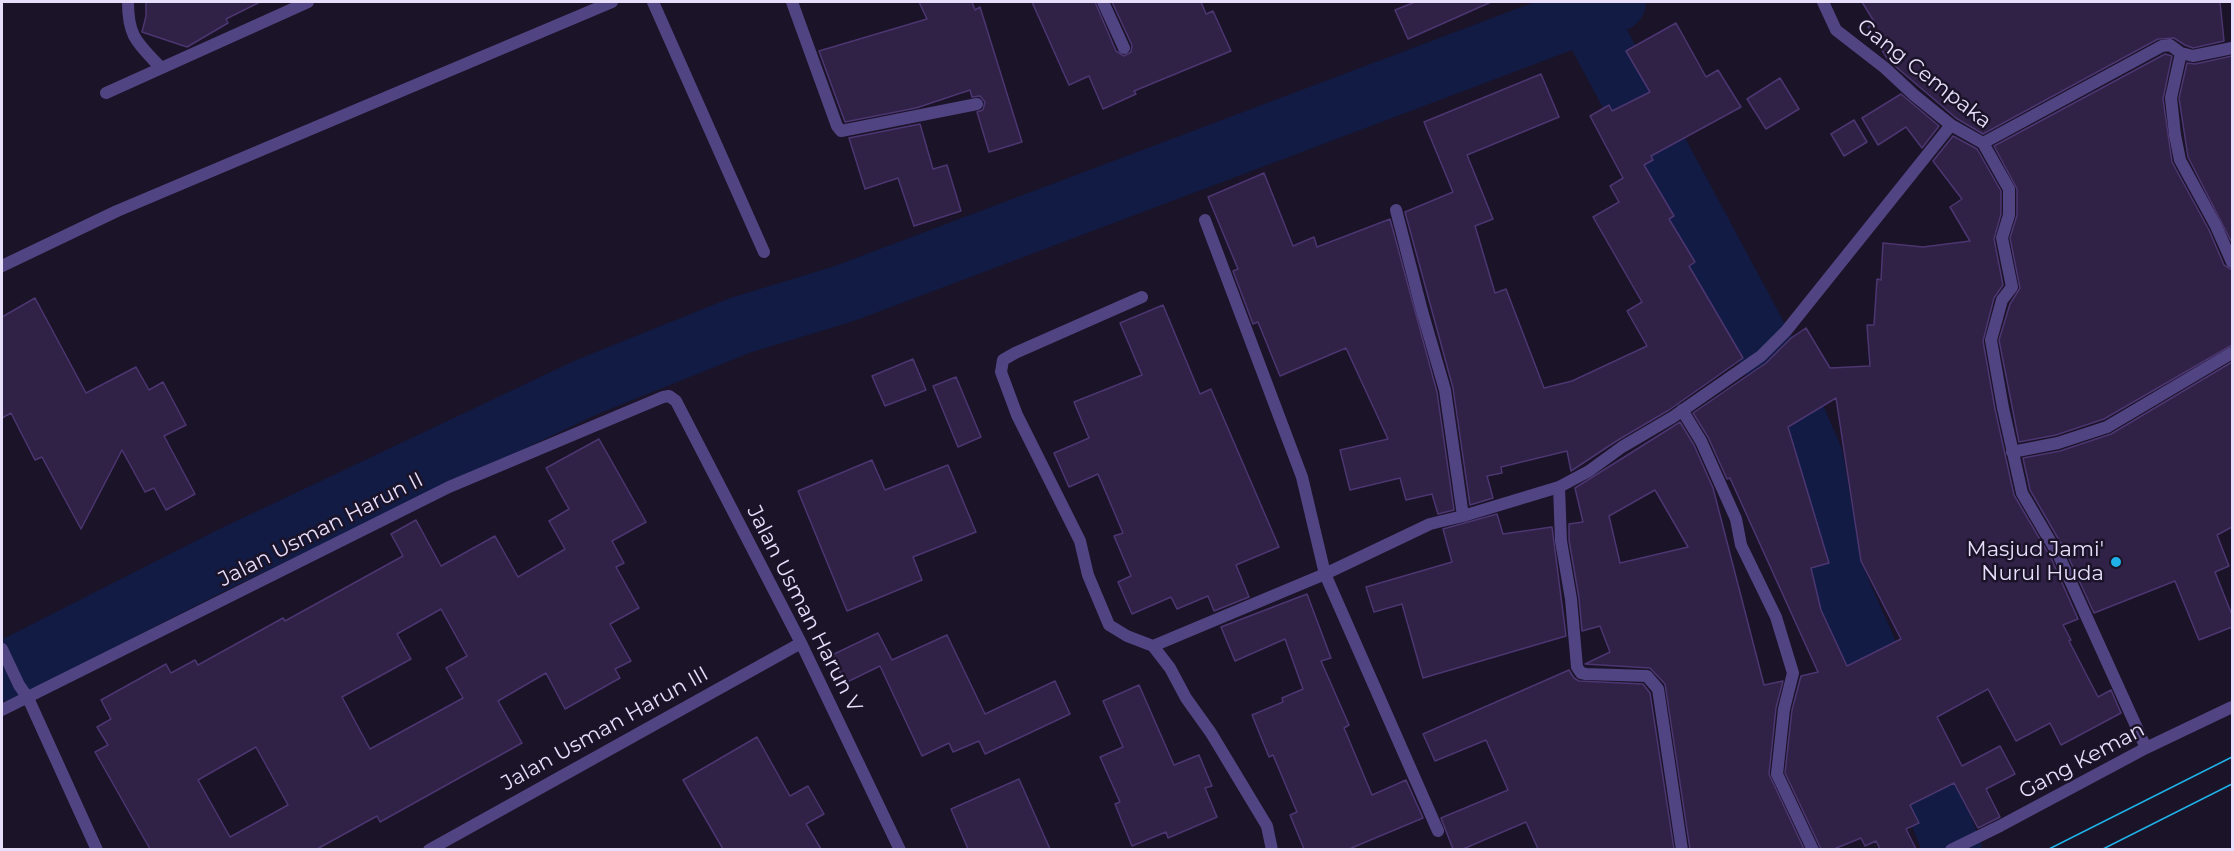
<!DOCTYPE html>
<html>
<head>
<meta charset="utf-8">
<style>
	body { margin:0 }
	#map { position:relative; width:2234px; height:851px; overflow:hidden; background:#1b1328; font-family:Montserrat,sans-serif }
	canvas { display:block }
	.frame { position:absolute; inset:0; border:3px solid #e7defc; pointer-events:none }
</style>
</head>
<body>
<div id="map">
<canvas width="2234" height="851"></canvas>
<div class="frame"></div>
</div>
<script>
const ctx = document.querySelector('canvas').getContext('2d');
ctx.lineJoin = 'round';
function strokePath(path, color, width, dash) { ctx.strokeStyle = color; ctx.lineWidth = width; ctx.lineCap = dash ? 'butt' : 'round'; ctx.setLineDash(dash || []); ctx.stroke(path); }
function fillPath(path, color) { ctx.fillStyle = color; ctx.fill(path, 'evenodd'); }
function label(font, color, halo, rows, align = 'center') {
  ctx.font = font + ' Montserrat,sans-serif'; ctx.lineWidth = 5; ctx.setLineDash([]); ctx.textBaseline = 'middle'; ctx.strokeStyle = halo; ctx.fillStyle = color; for (const [text, x, y, turn = 0] of rows) {
    ctx.save(); ctx.translate(x, y); ctx.rotate((+turn || 0) * Math.PI / 180); ctx.textAlign = isNaN(turn) ? turn : align; if (halo) ctx.strokeText(text, 0, 0); ctx.fillText(text, 0, 0); ctx.restore();
  }
}
strokePath(new Path2D(`
	M1585 13 1773 363 1814 457 1834 573 1910 745 1953 850
	M2 672 224 559 587 387 741 325 843 294 1617 2`), '#111b44', 58);
const building = new Path2D(`
	M146 2H260L226 19 228 23 187 47 142 32 146 16Z
	M919 2H972L975 10 980 7 1022 142 989 152 977 112 983 110 985 102 980 96 972 97 970 90 916 108 845 122 819 51 927 19Z
	M1032 2H1095L1116 51 1124 56 1131 52 1132 45 1112 2H1201L1206 14 1213 11 1231 51 1134 91 1136 94 1103 109 1089 76 1069 85Z
	M1415 2H1491L1408 39 1395 10Z
	M1862 2H2220L2224 41 2193 48 2185 45 2174 38 2158 39 1983 134 1956 118 1888 60 1868 27 1875 23Z
	M1676 23 1706 77 1718 70 1741 107 1651 156 1653 160 1644 165 1674 216 1669 219 1695 262 1689 266 1743 358 1669 410 1618 440 1571 471 1567 451 1501 467 1502 473 1487 476 1493 498 1470 505 1453 388 1405 212 1453 192 1424 122 1541 74 1559 117 1467 155 1493 219 1475 226 1495 293 1506 289 1544 388 1572 381 1647 346 1627 311 1642 302 1593 217 1619 202 1610 186 1623 178 1590 116 1609 105 1612 111 1650 92 1626 51Z
	M2165 54 2172 56 2163 99 2172 162 2209 230 2224 265 2232 270V345L2104 419 2056 435 2019 442 1999 340 2010 304 2020 288 2010 238 2017 215V189L1994 146Z
	M2232 56V243L2188 157 2179 98 2187 63 2195 64Z
	M1780 78 1799 109 1766 129 1747 99Z
	M1901 94 1939 126 1922 148 1906 127 1878 145 1862 118Z
	M1854 120 1867 142 1844 156 1831 134Z
	M920 124 933 169 947 165 961 211 914 226 898 178 865 189 849 138Z
	M1953 136 1977 149 2001 191V214L1994 239 2003 285 1994 298 1983 341 1995 409 2014 495 2052 560 2078 619 2063 625 2071 640 2069 641 2098 697 2111 690 2121 713 2061 745 2050 723 2016 741 1988 689 1937 717 1962 766 2000 746 2015 774 1986 789 2000 817 1978 828 1954 783 1910 805 1919 823 1906 829 1916 849H1880L1876 841 1865 846 1861 838 1834 849H1821L1785 773 1792 710 1801 676 1818 672 1730 478 1727 479 1708 437 1693 413 1766 363 1791 338 1806 328 1830 368 1870 366 1867 325H1874L1877 279 1881 280 1883 243 1923 247 1970 241 1950 207 1962 199 1933 161ZM1836 398 1861 561 1901 639 1847 666 1821 610 1811 568 1829 563 1788 427Z
	M1264 173 1293 246 1314 237 1317 247 1390 219 1437 392 1454 510 1438 514 1432 494 1406 500 1400 478 1350 490 1340 450 1388 439 1346 348 1280 376 1258 322 1253 324 1233 271 1238 269 1208 197Z
	M35 298 86 393 136 367 149 390 163 382 186 425 164 436 195 494 166 510 154 488 145 492 122 450 81 529 42 457 35 460 11 413 2 418V317Z
	M1163 305 1200 394 1211 389 1279 547 1236 565 1249 597 1214 611 1208 596 1177 609 1171 597 1132 614 1118 582 1131 576 1114 536 1123 533 1098 474 1069 487 1054 453 1089 438 1074 402 1142 375 1120 323Z
	M913 359 926 390 885 406 872 376Z
	M2232 362V527L2217 535 2229 566 2215 572 2232 615V627L2199 640 2175 581 2094 613 2066 552 2030 490 2023 458 2060 451 2111 434Z
	M956 377 981 437 958 447 933 386Z
	M1680 422 1694 445 1713 488 1764 685 1783 681 1776 708 1769 774 1804 849H1690L1665 684 1650 668 1585 664 1610 652 1600 626 1582 631 1579 598 1569 540V524L1583 522 1575 488ZM1655 490 1688 547 1620 563 1609 516Z
	M599 439 646 522 612 541 624 563 616 567 639 608 610 624 631 661 615 669 620 678 565 709 546 673 498 701 522 743 380 822 377 816 317 849H150L95 752 108 745 97 727 111 719 101 700 166 664 171 673 195 660 198 665 283 618 285 621 403 556 391 534 416 520 441 566 495 536 518 577 565 549 549 521 569 509 546 468ZM441 609 467 656 446 668 463 698 370 749 342 697 411 659 397 634ZM256 747 288 805 230 837 198 780Z
	M872 460 885 490 948 465 976 532 913 557 922 580 847 611 798 491Z
	M1497 514 1503 534 1552 527 1566 636 1423 678 1402 604 1374 612 1366 587 1452 562 1443 529Z
	M1307 594 1331 658 1321 661 1349 725 1344 728 1372 795 1406 780 1423 818 1349 849H1304L1290 815 1297 812 1273 755 1269 757 1252 715 1283 702 1282 698 1303 689 1285 639 1235 661 1221 627Z
	M878 633 892 660 947 635 985 714 1055 681 1070 714 985 754 979 741 953 752 949 743 922 756 880 666 845 683 832 655Z
	M1569 670 1574 678 1579 681 1643 684 1650 693 1674 849H1538L1526 822 1463 849H1453L1441 818 1508 790 1486 740 1435 761 1423 734Z
	M1139 685 1174 765 1199 755 1212 786 1205 788 1217 817 1168 838 1166 832 1132 846 1115 804 1120 802 1100 757 1123 747 1103 701Z
	M757 737 790 796 808 786 824 814 806 824 821 849H723L683 780Z
	M1019 779 1050 849H968L951 809Z`);
fillPath(building, '#302147');
strokePath(building, '#4c3671', 1.5);
strokePath(new Path2D(`
	M128 2C128 38 138 43 161 68
	M653 2 764 252
	M792 2 837 126 841 131 977 104
	M1103 2 1124 48
	M1823 2 1836 30 1885 68 1914 95 1951 125 1983 143 2009 189V215L2002 238 2012 287 2002 300 1991 340 2003 408 2022 493 2059 556 2146 748
	M2232 48 2193 56 2181 53 2171 98 2175 135 2180 160 2216 226 2232 262
	M106 93 308 2
	M1983 143 2162 46 2170 45 2181 53
	M1396 210 1422 311 1445 390 1463 516
	M1205 220 1302 477 1325 574 1438 831
	M2 266 117 211 612 2
	M1142 297 1015 353 1003 360 1001 372 1017 415 1080 541 1088 575 1109 625 1127 636 1153 646 1170 668 1186 698 1211 733 1267 826 1272 850
	M1682 410 1701 441 1736 519 1741 545 1776 617 1793 673 1784 709 1777 774 1813 850
	M2012 452 2058 443 2107 427 2232 353
	M1559 487 1561 541 1571 599 1577 667 1581 673 1586 674 1647 676 1658 689 1682 850
	M1153 646 1325 574 1430 524 1463 516 1559 487 1589 471 1622 447 1673 417 1761 356 1786 331 1951 125
	M2 649 19 685 28 698 97 850
	M2 710 449 487 663 397 669 396 676 401 801 643 900 850
	M429 850 801 643
	M1951 850 2000 826 2146 748 2232 707`), '#514482', 12);
strokePath(new Path2D(`
	M2047 850 2232 757
	M2101 850 2232 784`), '#1fb1e7', 1.5);
for (const [x, y, r, color] of [
	[2116,562,6,"#1fb1e7"]
]) { const dot = new Path2D(); dot.arc(x, y, r, 0, 2 * Math.PI); ctx.fillStyle = color; ctx.fill(dot); strokePath(dot, '#1b1328', 2); }
label('21px', '#e7defc', '#1b1328', [
	["Gang Cempaka",1924,74,38],
	["Jalan Usman Harun II",321,530,-27],
	["Jalan Usman Harun V",804,609,63],
	["Jalan Usman Harun III",605,729,-29],
	["Gang Keman",2082,761,-28]
]);
label('21px', '#e7defc', '#1b1328', [
	["Masjud Jami'",2104,550],
	["Nurul Huda",2104,574]
], 'right');
</script>
</body>
</html>
